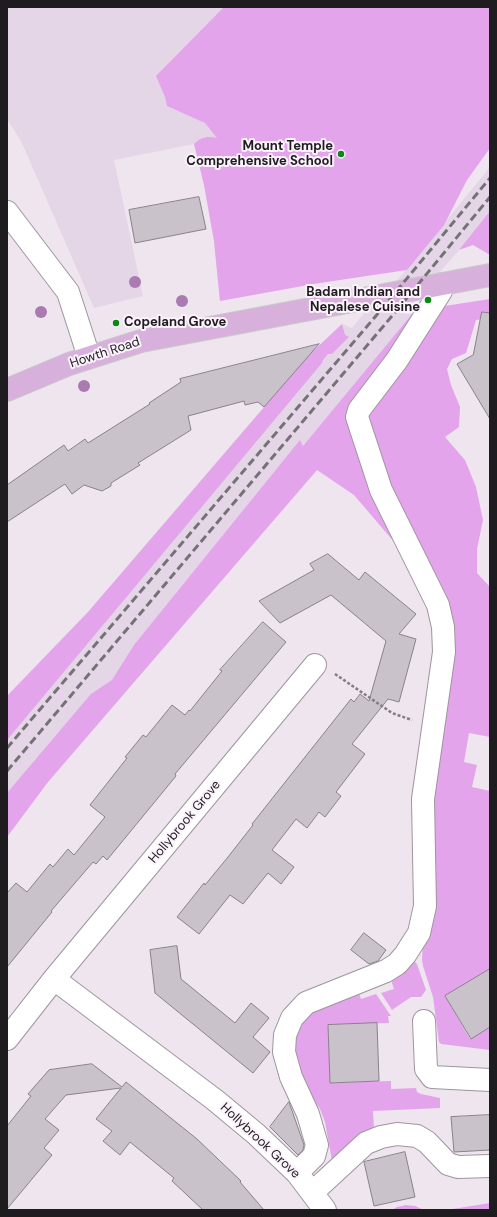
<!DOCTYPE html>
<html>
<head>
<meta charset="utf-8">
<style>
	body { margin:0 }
	#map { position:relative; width:497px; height:1217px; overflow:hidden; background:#eee5ef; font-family:"DM Sans",sans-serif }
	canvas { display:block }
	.frame { position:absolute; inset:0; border:8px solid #1f1c1f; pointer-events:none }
</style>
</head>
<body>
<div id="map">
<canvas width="497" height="1217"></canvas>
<div class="frame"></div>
</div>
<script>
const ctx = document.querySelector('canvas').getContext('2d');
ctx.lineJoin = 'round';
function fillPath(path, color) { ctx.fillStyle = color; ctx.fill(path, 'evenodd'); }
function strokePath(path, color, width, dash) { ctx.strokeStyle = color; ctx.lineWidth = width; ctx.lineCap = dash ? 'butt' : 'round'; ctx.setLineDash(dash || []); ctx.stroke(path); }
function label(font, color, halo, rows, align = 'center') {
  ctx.font = font + ' "DM Sans",sans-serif'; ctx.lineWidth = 4; ctx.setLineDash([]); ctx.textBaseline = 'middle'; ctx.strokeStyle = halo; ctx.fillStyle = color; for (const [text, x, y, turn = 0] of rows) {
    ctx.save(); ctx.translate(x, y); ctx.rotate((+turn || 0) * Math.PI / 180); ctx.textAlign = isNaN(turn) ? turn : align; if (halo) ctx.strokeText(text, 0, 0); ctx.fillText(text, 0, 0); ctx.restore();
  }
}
fillPath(new Path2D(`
	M7 7H490V148L467 180 445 222 490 167V211L465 243 404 314H412L303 446 317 470 48 782 7 837V696L88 612 308 356 342 324 352 328 365 312 368 314 406 270 366 275 220 301 214 241 204 185 194 144 114 160 143 296 94 308 21 141 7 119Z`), '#e4d6e6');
fillPath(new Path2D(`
	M224 7H490V148L467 180 444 225 407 270 313 284 220 301 214 241 204 185 194 144C201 137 208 136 217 138L205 123 167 106 165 97 156 76Z
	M490 211V255L473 245 459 250Z
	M490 299V318L476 320 466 353 452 359 447 369 451 385 460 407 459 427 445 437 465 460 476 487 483 520 477 549V573L490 587V737L469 733 464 762 477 765 472 787 490 791V969L445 996 470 1039 490 1027V1050L441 1044 439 1042 433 997 423 966 422 960 430 798 449 654 395 543 354 495 317 470 48 782 7 837V793L91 694 112 680 134 645 300 440 303 446 412 314 438 307Z
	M342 324 345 335 349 337 332 354H328L323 360 322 363 7 740V696L88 612 308 356Z
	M414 961 417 964 426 990 421 997H411L392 1010 381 993 394 989 391 980Z
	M358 990 361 999 376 994 391 1016H388L389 1023 328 1025 331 1083 391 1081V1089L416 1088 417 1092 421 1094 440 1098V1108L373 1111 374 1130 332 1161 325 1122 320 1109 305 1087 291 1055 297 1027 305 1013Z
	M490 1203V1210H446Z
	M406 1205 415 1206 424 1210H392L397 1207Z`), '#e4a4eb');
const building = new Path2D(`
	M199 197 206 229 135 243 129 210Z
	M482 312 490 313V419L457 364 473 355Z
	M319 344 264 407 258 402 245 405 244 401 188 416 191 430 138 463 140 465 111 483V486L102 491 84 485 72 494 65 484 7 522V485L64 445 68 451 85 439 88 443 150 404 149 403 181 382 180 379Z
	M328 554 359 580 365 572 416 614 399 634 416 639 399 702 388 699 352 744 365 754 336 792 341 796 325 817 319 812 307 828 296 819 272 850 294 867 281 884 268 873 243 904 230 895 199 934 177 917 204 883 205 885 228 857 253 825 252 824 351 699 354 702 360 694 369 701 386 641 331 595 280 623 259 601 314 570 310 564Z
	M263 622 286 642 175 774 176 776 107 860 103 856 96 864 93 862 51 911 52 912 7 967V893L16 883 27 892 50 864 53 867 68 849 74 855 105 817 90 805 127 758 125 757 143 735 146 737 172 705 185 715 189 710 190 711 222 671 220 670Z
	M364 933 386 950 378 961 369 964 351 950Z
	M177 946 181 979 235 1023 251 1003 269 1018 253 1037 270 1052 253 1073 155 993 150 950Z
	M490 969V1027L471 1039 445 996Z
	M377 1023 379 1081 330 1083 328 1025Z
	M92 1064 122 1087 126 1082 197 1139 241 1181 240 1182 264 1210H203L172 1181 174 1178 130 1142 120 1155 103 1141 112 1131 96 1119 121 1088 66 1095 45 1119 59 1130 44 1148 52 1155 7 1209V1126L31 1096 28 1094 49 1070Z
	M289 1102 304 1145 303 1150 298 1155 270 1127Z
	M490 1115V1150L454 1152 451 1117Z
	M405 1152 415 1197 374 1206 364 1162Z`);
fillPath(building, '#cac2cb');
strokePath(building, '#89818a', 1);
const minor = new Path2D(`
	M7 212 68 292 89 357
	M54 979 215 1100 256 1134 297 1173 325 1210
	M424 1021 426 1069 432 1077 490 1080
	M7 1039 54 979 315 665
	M297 1173 314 1156 317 1145 308 1114 291 1077 284 1052 285 1035 292 1018 306 1003 386 971 397 964 405 955 419 933 425 906 423 799 444 652 443 627 438 605 381 490 357 417 359 410 397 360 441 291 443 284
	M313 1192 366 1143 381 1137 397 1134 417 1136 427 1142 448 1164 458 1167 490 1166`);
const major = new Path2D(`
	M7 390 69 364 141 341 490 275`);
strokePath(minor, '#9e959e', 24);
strokePath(major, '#c9c9c9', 24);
strokePath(new Path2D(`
	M335 674 392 713 412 720`), '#837d83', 2.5, [3, 2]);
strokePath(minor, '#fff', 22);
strokePath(major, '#d8b0dc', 22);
strokePath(new Path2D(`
	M7 748 375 317 490 178
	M7 771 392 316 490 197`), '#767177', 3, [8, 4]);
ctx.fillStyle = '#aa7bb0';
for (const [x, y] of [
	[135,282],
	[182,301],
	[41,312],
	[84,386]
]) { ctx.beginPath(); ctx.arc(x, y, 6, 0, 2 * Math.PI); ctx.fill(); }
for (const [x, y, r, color] of [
	[341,154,4,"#098911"],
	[428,300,4,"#098911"],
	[116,323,4,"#098911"]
]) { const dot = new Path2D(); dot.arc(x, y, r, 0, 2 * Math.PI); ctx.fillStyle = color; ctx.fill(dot); strokePath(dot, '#fbf2fc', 1.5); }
label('bold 13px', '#1f1c1f', '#fbf2fc', [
	["Mount Temple",333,147],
	["Comprehensive School",333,162],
	["Badam Indian and",420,293],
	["Nepalese Cuisine",420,308],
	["Copeland Grove",124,323,"left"]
], 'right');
label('13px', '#1f1c1f', '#fbf2fc', [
	["Howth Road",105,353,-18],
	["Hollybrook Grove",185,822,-50],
	["Hollybrook Grove",260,1141,43]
]);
</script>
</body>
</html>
